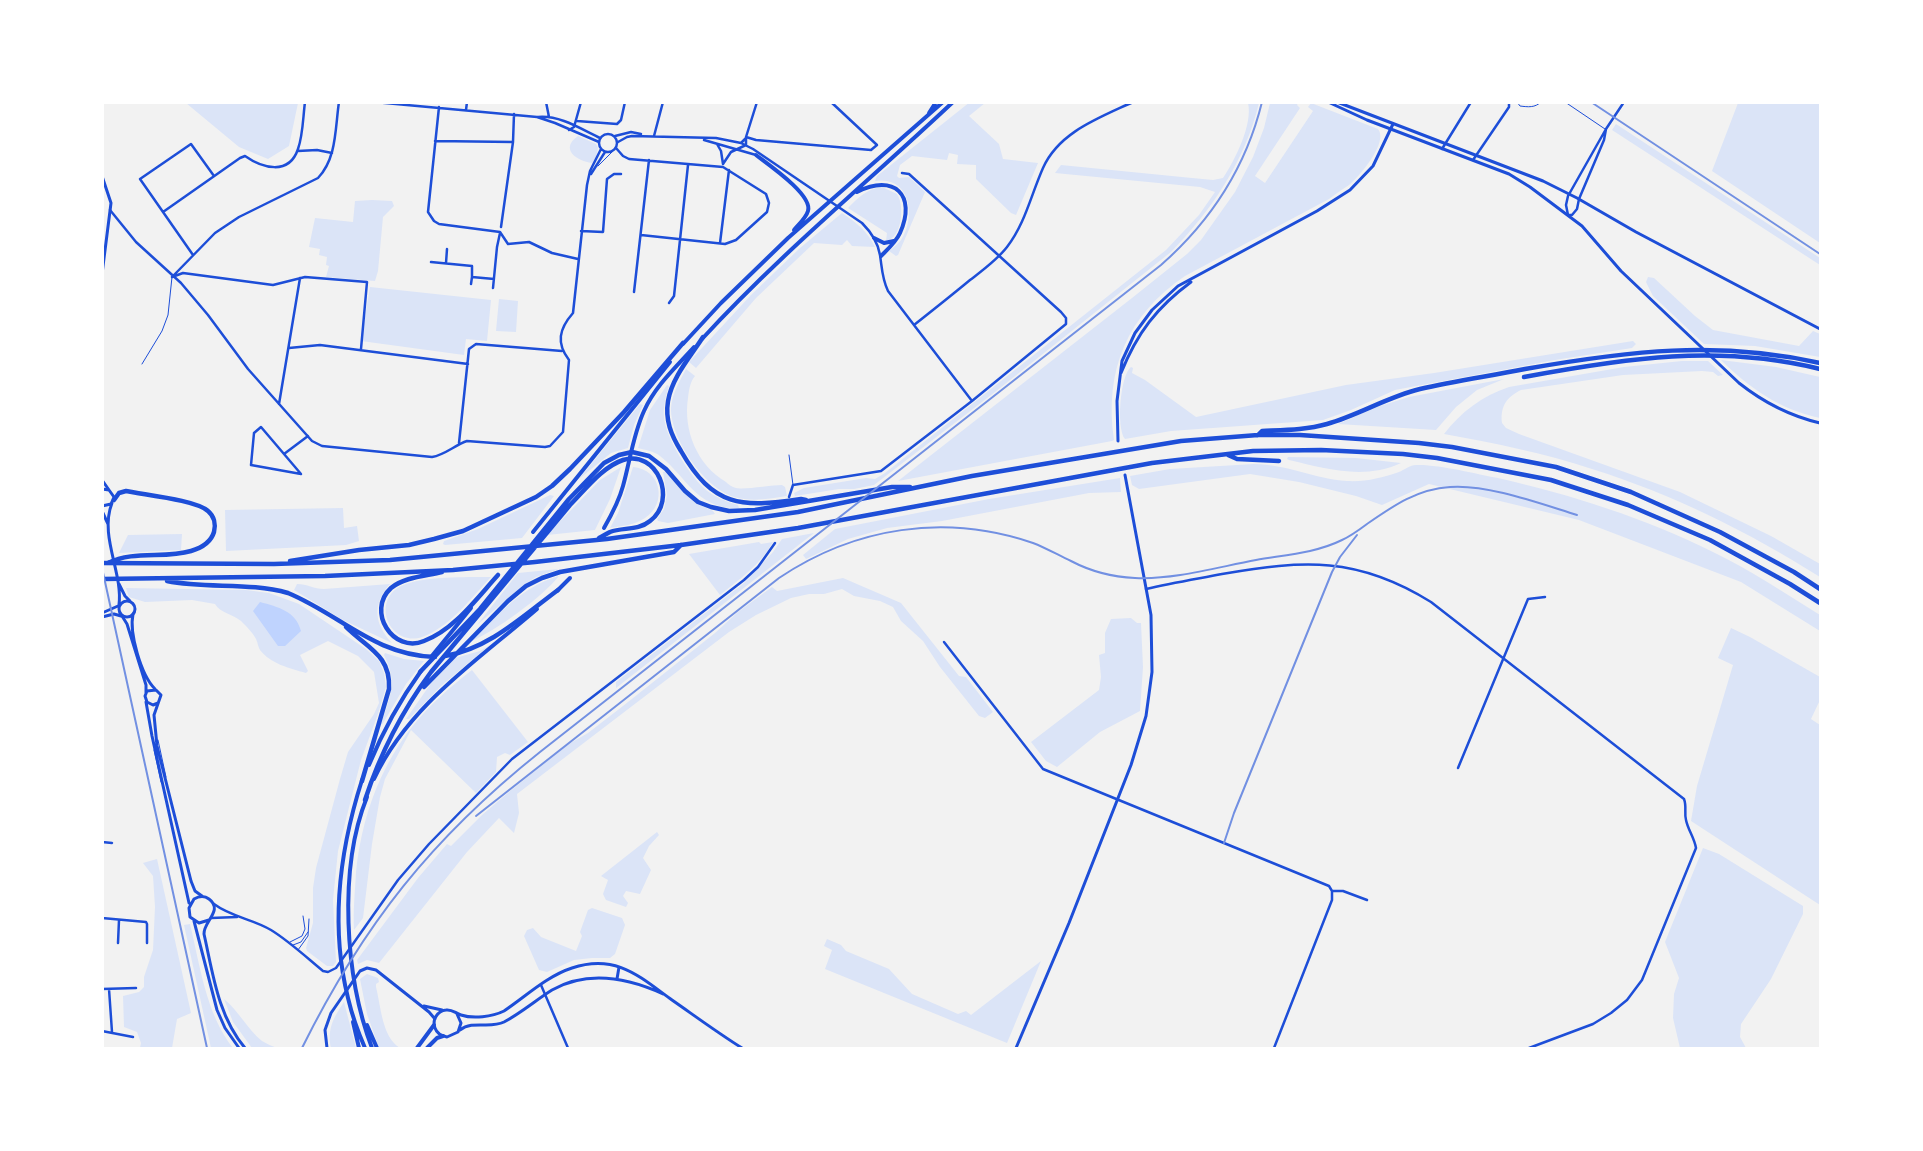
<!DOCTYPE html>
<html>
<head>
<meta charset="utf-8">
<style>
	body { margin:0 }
	#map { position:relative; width:1923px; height:1151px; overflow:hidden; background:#f2f2f2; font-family:Quicksand,sans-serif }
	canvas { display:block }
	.frame { position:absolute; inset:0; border:104px solid #fff; pointer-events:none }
</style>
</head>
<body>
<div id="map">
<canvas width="1923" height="1151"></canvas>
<div class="frame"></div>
</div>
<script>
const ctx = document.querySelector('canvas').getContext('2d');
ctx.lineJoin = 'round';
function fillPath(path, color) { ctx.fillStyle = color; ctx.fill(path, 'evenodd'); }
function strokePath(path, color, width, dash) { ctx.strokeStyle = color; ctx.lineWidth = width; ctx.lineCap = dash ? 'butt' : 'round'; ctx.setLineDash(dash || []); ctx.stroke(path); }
fillPath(new Path2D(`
	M970 102 985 103 969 116 999 144 1003 159 1038 163 1016 215 1011 213 976 179V165L957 164 958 155 949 153 947 160 912 156 900 165 897 176 899 178 909 177 925 192 898 255 896 256 889 251C893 248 899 243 901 240 916 218 911 175 875 181L877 176Z
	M186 103H298L289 146 268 159 239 147Z
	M1248 103H1259C1245 161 1212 210 1171 252L995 392 874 485 854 489H839L795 496 794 493 804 488 866 478 875 479 885 473 1166 250 1199 215 1215 192 1200 187 1055 173 1061 165 1192 178 1213 180 1223 178C1235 160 1253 124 1248 103Z
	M1270 103H1298L1297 105 1300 108 1255 176 1265 183 1313 111 1308 107 1311 103 1378 129C1389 142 1359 177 1349 185 1342 190 1335 194 1329 199L1185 276C1127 315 1104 371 1114 440L1112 441 898 481 1132 298 1187 254 1201 240 1235 192 1253 157 1264 128Z
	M1738 103H1820V243L1712 171Z
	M1616 124 1820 258V265L1612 130Z
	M578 136 596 144 598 148 596 157 592 163C577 161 559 149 578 136Z
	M882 187 897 194C905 206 902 238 886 241L887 233 848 208C858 198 866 189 882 187Z
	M372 200 392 201 394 206 383 217 378 271 375 281 326 277 329 266 326 265 327 257 319 255 320 249 309 247 315 218 353 222 355 201Z
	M842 213C857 223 867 231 875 247L852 246 847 240 842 245 814 243 756 298 696 368 689 362 751 295 800 248Z
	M1648 277 1654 278 1695 316 1713 330 1799 346 1813 331 1820 334V357L1755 346 1704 344 1653 296 1646 282Z
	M370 287 491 300 487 341 466 339 464 355 361 341Z
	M499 299 518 301 516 332 496 331Z
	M1633 341 1636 344 1632 348 1555 360 1395 390 1351 410 1323 420 1171 431 1125 439C1116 429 1120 375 1131 367L1133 368 1132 373 1145 380 1196 417 1346 385 1434 373Z
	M1721 360 1776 367 1820 377V418C1781 410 1749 388 1721 360Z
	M1682 361H1708L1723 375 1718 376 1713 372 1702 371 1623 375 1521 390C1507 397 1500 406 1502 423L1506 428 1519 434 1680 492 1771 536 1820 564V577C1749 532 1672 494 1592 469 1544 453 1494 443 1444 434 1461 412 1482 396 1509 387L1624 367Z
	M686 369 695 376C690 382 689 390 688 398 683 430 697 465 726 482 728 484 732 487 736 488 744 490 772 485 782 485L785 487 787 496C769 499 752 502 734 497 704 488 670 438 671 408 672 393 680 381 686 369Z
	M1504 379 1477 390 1456 407 1436 430 1338 424 1377 407 1409 397Z
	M667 385 669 386C666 396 663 406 664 417 666 439 690 476 706 490 715 497 727 502 738 505L739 508C697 510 687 477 660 456 654 451 645 450 638 448L650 410Z
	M640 404 643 405 634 425 628 448 611 453 579 479Z
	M1288 457 1356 458 1401 463C1364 480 1327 469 1289 460L1287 459Z
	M1254 464C1286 464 1315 479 1347 481 1366 482 1381 478 1399 472 1404 470 1410 465 1416 465 1438 464 1476 474 1498 478 1572 495 1645 518 1713 552 1750 570 1785 593 1820 615V631L1741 582 1579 520 1429 484 1382 505 1356 496 1299 482 1250 474 1139 489 1132 485 1130 476 1170 469Z
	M621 467 610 499 595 530 547 535 600 480Z
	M633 467C661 469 668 503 645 518 635 525 622 526 610 528L618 513Z
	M663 472H665L694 502 713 511 715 514 668 523 658 521 657 519 664 509 667 495Z
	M1120 478 1121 492 1089 493 942 521 887 528 848 539 806 559 803 555 835 529 989 499Z
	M550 495 554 496 522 538 445 545 443 544 444 541 478 529Z
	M343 508 344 528 357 526 359 541 346 545 226 551 225 510Z
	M814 533 616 688V682L744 583 773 552 782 539Z
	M182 534 181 550 119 553 128 535Z
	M759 542 761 544 773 542C761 564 740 579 720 595L689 554Z
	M559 569 536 577 522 586 477 625 518 573Z
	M559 576C541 598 497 630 470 642 497 616 522 586 559 576Z
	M491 577C471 598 450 627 422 637 391 647 371 604 399 587 418 576 468 577 491 577Z
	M843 578 901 603 959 676 966 677 993 712 985 718 979 716 940 667 923 641 901 621 893 607 880 601 854 596 842 589 824 594H809L791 598 756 615 729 632 517 794 519 813 514 833 499 818 467 852 379 963 367 960 358 964 357 960 418 878 447 844 451 846 482 815 509 792 567 745 588 733 623 706 715 633 738 612 772 587 777 591Z
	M297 584C307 584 314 589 324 589L390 584C372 604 374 624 392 643L343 620 294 590Z
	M126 588 246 590 269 593 299 604 366 649 379 661 384 673 386 687 378 714 361 760 338 851 333 900 336 962 333 966H327L307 951 306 948 313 923V888L316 868 340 779 348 752 374 714 379 703 374 672 358 656 328 641 300 655 308 671 306 673C289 668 271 664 260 650 258 647 258 643 256 639 253 633 246 626 241 621 233 614 220 613 215 604L192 600 145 602 129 597Z
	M1131 618 1137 623H1141L1143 667 1140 711 1100 732 1057 767 1046 761 1031 742 1099 690 1101 677 1099 655 1105 653V633L1111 619Z
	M1731 628 1750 637 1820 677V700L1811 719 1820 725V905L1691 821 1697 786 1733 665 1718 658Z
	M490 645 441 686 409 719H406L434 679 452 659 480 651Z
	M385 653 404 659 424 661 406 684 382 725 381 724C390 697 398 682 384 655Z
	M472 670 528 742 510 755 505 753 497 757 496 772 476 793 411 730 385 779 380 797 372 844 363 918 354 930C353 910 355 892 356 872 363 805 389 743 440 697 450 687 461 679 472 670Z
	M657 832 659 835 649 846 643 858 651 870 640 894 626 891 623 896 628 903 626 907 606 900 603 894 608 880 601 876Z
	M1703 848 1719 854 1803 906V914L1771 979 1741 1024 1740 1037 1746 1048H1680L1673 1018 1674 994 1679 978 1665 942Z
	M157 859 191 1013 177 1019 172 1048H140L141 1043 137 1032 124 1027 123 996 139 992 144 987V977L153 950 155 907 153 876 143 863Z
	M592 908 622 918 625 925 615 954 610 958H592L574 960 547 972 539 970 524 936 527 930 533 928 541 937 576 951 582 936 580 932 588 910Z
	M190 924C200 965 206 1014 233 1048H211L184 925Z
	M827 939 841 945 846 951 889 969 912 994 958 1014 966 1011 971 1015 1041 961 1007 1043 825 969 832 950 824 946Z
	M367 974 378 978 379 982 376 984V987C381 1007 382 1037 400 1048H379L367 1014 360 979Z
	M224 999C239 1011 247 1029 262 1041 267 1044 272 1046 277 1048H252L233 1022Z
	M344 1002 356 1048H331C327 1030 333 1018 344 1002Z`), '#dbe4f7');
fillPath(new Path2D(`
	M260 602C278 607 296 611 301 631L285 646H278L253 611Z`), '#bfd3fe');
strokePath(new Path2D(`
	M1517 102 1520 106C1528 107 1535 108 1541 102
	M1565 102 1605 129
	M598 166 613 151
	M142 364 162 331 168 315 172 277
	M789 455 793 485
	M158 740 166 777
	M154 750 161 782
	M290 942 302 936 305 929 303 916
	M293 945 301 942 308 932
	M298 950 308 936 309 919`), '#1d4ed8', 1);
strokePath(new Path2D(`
	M374 102 537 117 555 123 599 142
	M546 102 549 117
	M439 107 428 212 434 221 439 224 500 232
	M466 110 467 102
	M538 117C560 115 581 129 600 138
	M577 121 617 124 621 120 625 102
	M1606 129 1604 140 1579 199 1577 209 1572 215H1568L1566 205 1568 196 1606 129 1624 102
	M569 130 574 127 581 102
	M599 143a9 9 0 1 1 18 0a9 9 0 1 1-18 0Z
	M615 136 631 132 641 134
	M654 136 663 102
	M746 137 756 140 871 150 877 145 831 102
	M746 137 757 102
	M704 140 756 155
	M435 141 513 142
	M618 142 627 137 632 136 716 138 741 143 753 149 862 223C871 232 878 242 880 255 882 268 882 279 888 291L972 401
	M717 144 721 151 723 164 731 152 746 145V138L741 143
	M616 148 623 156 629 159 723 167 766 194 769 203 767 212 736 240 725 244 641 235
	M1442 149 1471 102
	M298 151 317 150 332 153
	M1473 160 1509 107V102
	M591 174 605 152
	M110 210 136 242 181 283 208 315 248 369 312 441 322 446 432 457C445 455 455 445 467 441L545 447 550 446 563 432 569 360C556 343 559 329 573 313L587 185 590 171 601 149
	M163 212 240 158 245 156C262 168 289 176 298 149 303 135 303 117 305 102
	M501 227 513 142 514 114
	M581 231 603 232 607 179 614 174H621
	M500 232 508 244 529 242 552 253 578 259
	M720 243 729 170
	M193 255 140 179 191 144 214 176
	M431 262 472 266V277
	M446 263 447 249
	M174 275 215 233 239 217 318 178C337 158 335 128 339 102
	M172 277 183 273 273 285 305 277 367 282 361 349
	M471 284 472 277 494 279
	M493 288 497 247 500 233
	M634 292 649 160
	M669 303 674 296 688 165
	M914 325C933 310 952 295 970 280 983 270 997 260 1007 247 1025 224 1031 195 1043 168 1059 132 1099 118 1133 102
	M289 348 320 345 468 364
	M279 404 300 278
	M459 443 469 349 476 344 562 351
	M284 454 301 474 251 465 254 433 261 427 284 454 308 436
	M789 497 793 485 881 471 972 401 1066 324V318L1061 312 909 174 902 173
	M1146 589C1171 583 1196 579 1222 574 1304 560 1357 556 1431 602L1684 799C1687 807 1684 813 1686 820 1688 830 1694 837 1696 848L1642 980 1627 1000 1611 1013 1593 1024 1529 1048
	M944 642 1043 769 1329 886 1332 891V900L1274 1048
	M1458 768 1528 599 1545 597
	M102 842 112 843
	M1332 891H1343L1367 900
	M214 904C231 917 253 919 271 930 289 941 306 957 323 971L328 972 336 968 398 880 429 844 512 759 744 580 758 567 775 543
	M102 918 146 922 147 924V943
	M211 918 237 917
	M118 943 119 920
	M541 985 568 1048
	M102 989 136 988
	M109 989 112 1032
	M102 1031 133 1037`), '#1d4ed8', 2.5);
strokePath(new Path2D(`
	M1121 373C1137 333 1157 307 1191 282
	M1118 441 1117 401 1122 361 1135 333 1152 310 1178 286 1317 211 1350 190 1373 166 1393 124
	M133 614C129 633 141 675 155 689
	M122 616 127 624 146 685V693
	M146 702 152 736 189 903
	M158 703 153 705 147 702 145 696 147 691 156 690 161 695 154 715 157 746 191 881 195 891 202 896
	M209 920 199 923 190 917 189 908 194 899C199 896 204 895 209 899 224 910 203 922 204 934 213 974 218 1016 245 1048
	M194 921 217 1010 225 1028 239 1048
	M617 979 619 967
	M424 1006 442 1010
	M457 1014 461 1023 458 1032 447 1037C442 1036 437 1034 435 1028 432 1020 437 1011 446 1010 452 1009 455 1013 461 1015 473 1019 492 1017 504 1011 525 997 547 976 572 968 616 953 640 977 672 1000 695 1016 718 1033 742 1048
	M460 1030C473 1020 490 1029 504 1022 521 1013 536 1000 552 990 588 970 628 978 663 994
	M327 1048 325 1030 331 1013 360 971 367 968 376 970 429 1012 435 1019
	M1016 1048 1069 923 1131 765 1146 716 1152 672 1151 615 1125 475`), '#1d4ed8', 3);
strokePath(new Path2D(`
	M1328 102 1367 120 1509 174 1530 187 1582 226 1621 271 1739 383C1763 402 1790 416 1820 423
	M1337 102 1543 181 1577 198 1636 232 1820 329
	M102 176 111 203 102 274
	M102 480 109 490
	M102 489 109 490 114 497 111 504 102 506
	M112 503C99 536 123 572 119 605
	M102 511 108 524
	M119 584 125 596 130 601
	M119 609a8 8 0 1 1 16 0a8 8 0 1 1-16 0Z
	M102 613 118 606
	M102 617 114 614 121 616`), '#1d4ed8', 3);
strokePath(new Path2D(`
	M427 1048 437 1038 443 1036`), '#1d4ed8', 4);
strokePath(new Path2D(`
	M929 113 936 102
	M756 155C769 165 813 195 808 211 806 218 799 224 794 230
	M857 192C894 173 917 195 900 233 896 242 888 249 881 256
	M874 238 884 243 894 241
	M702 339C780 254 869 181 953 102
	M683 344 721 303 788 238 943 102
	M604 528C612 514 619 501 623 486 630 461 633 435 644 411 655 386 676 367 694 347
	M533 532 670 362
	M557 591 570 578
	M431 657 471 608
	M369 765C383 731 400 700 421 671
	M374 779C408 706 478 660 537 609
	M362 780C340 849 330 926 348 998 352 1015 358 1032 365 1048
	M367 797C338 869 345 977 372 1048
	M353 1022 359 1048
	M367 1025 377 1048
	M417 1048 434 1025`), '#1d4ed8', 4);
strokePath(new Path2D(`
	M703 337C691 356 672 377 668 401 665 420 671 435 681 451 713 507 741 508 801 499L806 500
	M1524 377C1626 358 1718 344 1820 369
	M1258 435 1262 431C1283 430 1306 430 1327 424 1359 415 1387 397 1420 389 1455 381 1490 376 1525 369 1628 351 1717 340 1820 363
	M1228 455 1237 459 1279 461
	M290 561 359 550 409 545 434 539 463 531 536 497 552 486 570 469 624 412 683 343
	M102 563 274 564 390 560 607 539 798 512 972 476 1181 441 1258 435H1300L1419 443 1452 447 1556 467 1631 492 1720 532 1794 572 1820 589
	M108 563C134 550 164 559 191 551 201 548 211 542 214 532 216 524 214 516 208 511 196 500 145 495 126 491L119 493 114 500
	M442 572C426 576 404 577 391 588 366 611 393 654 424 641 454 630 477 598 498 575
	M102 579 325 576 453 570 535 562 681 545 798 528 1152 463 1253 451 1321 450 1403 454 1437 458 1551 480 1628 505 1710 540 1790 584 1820 603
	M167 581C207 589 249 582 288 593 341 615 374 655 435 657
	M346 627C367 648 391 655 389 689L362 781
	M445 656C489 649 524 615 558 590
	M420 672 480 609 569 499 604 463 619 455 632 452 649 456 666 469 685 491 698 502 711 507 729 511 755 510 892 487H910
	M424 687 508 601 526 586 542 578 560 572 674 552 681 545
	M365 800C380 754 402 711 431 672L570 505C585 490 602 467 623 460 657 449 678 500 650 521 638 531 623 527 610 532 606 534 603 536 599 538`), '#1d4ed8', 4.5);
strokePath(new Path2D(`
	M1591 102 1820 254
	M102 568 207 1048
	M476 816 779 578C855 527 945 513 1033 543 1046 548 1058 555 1071 561 1090 571 1113 577 1135 578 1174 580 1218 567 1256 560 1284 555 1316 553 1342 540 1351 536 1359 530 1367 524 1393 506 1417 489 1450 487 1487 484 1541 504 1577 515
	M1224 843 1234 813 1332 572 1340 557 1357 535
	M302 1048C363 925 432 838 540 752L1161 265C1211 221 1246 167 1262 102`), '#7290e2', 2);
</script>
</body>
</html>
